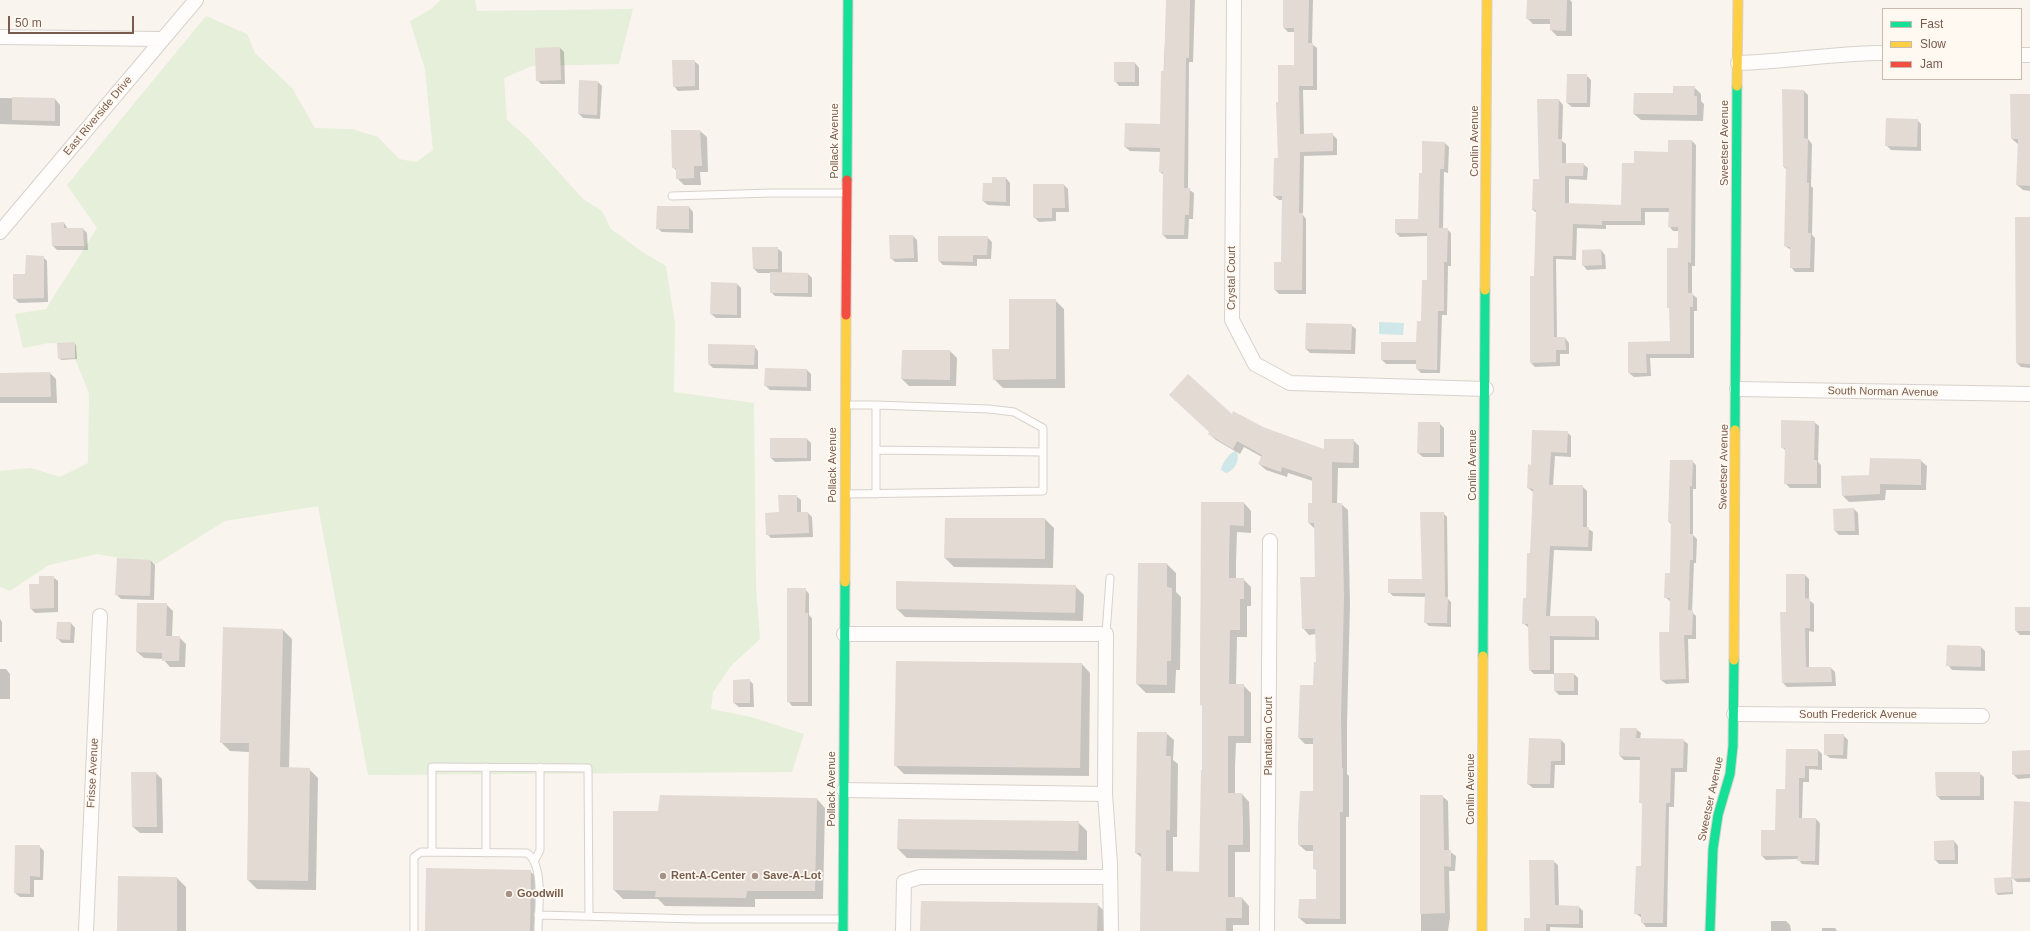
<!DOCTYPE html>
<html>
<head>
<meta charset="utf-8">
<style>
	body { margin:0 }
	#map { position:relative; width:2030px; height:931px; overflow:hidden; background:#f9f4ee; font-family:Arial,sans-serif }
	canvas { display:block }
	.legend { position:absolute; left:1882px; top:8px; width:140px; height:72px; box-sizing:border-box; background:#fff9f1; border:1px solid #c9baaf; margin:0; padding:5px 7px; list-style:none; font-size:12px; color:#785c4d }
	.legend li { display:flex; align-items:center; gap:8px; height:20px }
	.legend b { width:20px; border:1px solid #c9baaf }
	.scale { position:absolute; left:8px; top:16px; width:126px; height:18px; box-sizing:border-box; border:2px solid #785c4d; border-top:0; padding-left:5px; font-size:12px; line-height:14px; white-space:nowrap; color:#785c4d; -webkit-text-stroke:3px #fff9f1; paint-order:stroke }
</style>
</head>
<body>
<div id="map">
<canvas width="2030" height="931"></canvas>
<ul class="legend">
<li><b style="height:5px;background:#16e098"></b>Fast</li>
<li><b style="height:5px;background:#ffcf43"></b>Slow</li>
<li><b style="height:5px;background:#f24e42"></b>Jam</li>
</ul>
<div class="scale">50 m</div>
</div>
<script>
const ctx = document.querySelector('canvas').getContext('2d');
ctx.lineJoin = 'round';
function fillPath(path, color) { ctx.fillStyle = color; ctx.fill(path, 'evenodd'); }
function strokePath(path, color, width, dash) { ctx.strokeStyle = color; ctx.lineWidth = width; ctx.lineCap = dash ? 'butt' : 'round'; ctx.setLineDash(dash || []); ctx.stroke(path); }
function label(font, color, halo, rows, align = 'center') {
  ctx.font = font + ' Arial,sans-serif'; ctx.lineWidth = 3.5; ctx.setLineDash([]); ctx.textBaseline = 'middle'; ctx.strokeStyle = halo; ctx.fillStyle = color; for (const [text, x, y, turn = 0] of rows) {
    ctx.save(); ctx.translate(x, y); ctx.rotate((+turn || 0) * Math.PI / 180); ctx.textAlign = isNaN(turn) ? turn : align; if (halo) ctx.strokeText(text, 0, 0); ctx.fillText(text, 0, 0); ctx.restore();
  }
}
fillPath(new Path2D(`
	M441 0H475L477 11 633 9 619 64 532 66 504 78 507 120 529 139 583 199 602 211 611 229 644 253 666 266 675 324 674 392 754 403 756 587 760 639 731 666 713 692 711 709 751 717 804 734 792 772 368 775 318 506 225 521 156 564 97 554 49 565 10 591 0 587V471L31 468 60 477 88 463 89 393 69 344 49 343 23 348 15 314 46 309 97 228 67 185 206 16 247 34 255 53 292 88 315 128 352 129 378 137 399 159 416 162 433 150 425 69 410 21 431 9Z`), '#e6efd9');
fillPath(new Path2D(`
	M1379 322 1404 323 1403 335 1379 334Z
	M1236 451C1241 458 1235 471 1226 473L1221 470C1222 463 1229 453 1236 451Z`), '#d0e7e9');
fillPath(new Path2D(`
	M1167 0H1195L1193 62H1189L1188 189 1194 193 1193 219H1189L1188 239H1167L1163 235 1164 175 1160 172V152L1130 151 1125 147 1161 125Z
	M1284 0H1313L1312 44 1317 48V90H1303L1304 135 1332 134 1337 139V155L1304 156 1303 215 1306 219V294H1279L1275 290 1282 263 1283 200H1279L1274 196 1279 159V103L1295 66V32H1288L1284 28Z
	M1528 0H1570L1572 2V36H1557L1551 30V24H1533L1527 18Z
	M560 48 564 52 565 84H541L537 80Z
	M694 61 699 65V90L678 91 674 86Z
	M1135 63 1139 68V86H1119L1115 81Z
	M1586 75 1591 80 1590 107H1572L1567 103Z
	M598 82 602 86 600 119 583 118 579 114Z
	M1694 87 1701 94V101L1704 104 1703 121 1641 120 1634 114 1674 94Z
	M1804 91 1808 95V139L1812 144 1811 186 1813 188 1812 235 1815 238 1814 272H1795L1791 267V250L1785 246 1787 170 1784 167Z
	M2030 95V191L2023 190 2017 185 2019 145 2012 139Z
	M0 98 55 99 60 105V126L0 124Z
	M1559 100 1563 105 1562 141 1566 144V164H1583L1588 168 1587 180 1569 179V204L1622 206 1635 164 1669 153 1692 141 1696 145 1695 266H1692V294L1697 298V311H1694V358H1650L1651 376 1634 377 1629 373V343L1671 342 1679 231H1673L1669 226V212H1645V225H1606V229L1577 228 1576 260 1556 259 1557 338H1565L1569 343V354H1560V366L1535 367 1531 363 1537 213 1533 210Z
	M1917 120 1921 124V151L1891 150 1886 145Z
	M673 131H700L707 137 708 172H700L701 185H684L677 178V171L673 167Z
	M1445 143 1449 147 1448 173 1444 172 1443 229H1447L1451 233V266H1448L1447 315H1442L1440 373H1421L1417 369V364H1386L1382 360 1417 343 1428 281V236L1400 237 1396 233 1419 220 1423 174Z
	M1006 178 1010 183V206L988 205 983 201 993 184Z
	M1064 185 1068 189 1069 212H1056V221L1039 222 1034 217Z
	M689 207 693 212V233L662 232 657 228Z
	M2030 218V368L2021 367 2017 363Z
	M64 223 68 229H83L87 233 88 250H57L53 246 52 224Z
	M913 236 917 240 918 262H895L891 258Z
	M987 237 992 242 991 259H977V266L943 265 939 261Z
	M777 248 782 252V274H808L812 278V297L775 296 771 292V273H758L754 269Z
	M1601 250 1605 255 1606 269 1587 270 1583 265Z
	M43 257 47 261 48 302 19 303 14 298 26 275Z
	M737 284 741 288V318H716L711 314Z
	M1055 300 1064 309 1065 388H1003L994 379Z
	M1351 325 1356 329 1355 354 1310 353 1306 349Z
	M74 343 76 345 77 359 61 360 59 358Z
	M754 346 758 351V369L713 368 709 364Z
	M903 351H950L957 358 956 386H909L902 379Z
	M807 370 811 374V391L770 390 765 385Z
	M50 373 56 379 57 403H0V374Z
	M1232 416 1325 450 1353 440 1359 446V468H1338L1337 504H1341L1348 510 1350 604 1347 725V774L1349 776V817H1346V924H1306L1299 918 1300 900H1317V871L1314 868V851H1306L1299 845 1314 792V744H1305L1299 738 1314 686 1317 663 1316 634 1309 635 1303 628 1316 578 1315 529 1309 523 1313 504V481L1288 473 1287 477 1266 470 1259 464 1262 457 1244 447 1240 454 1216 440 1209 434Z
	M1814 422 1819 426 1818 462 1821 465V488H1790L1785 483 1786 451 1782 447Z
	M1440 424 1444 428V457H1423L1418 453Z
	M1567 432 1571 436V457L1555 456 1553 486H1582L1587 491V528L1593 532 1592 551 1554 550 1550 617H1595L1599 622V640H1554V674H1574L1578 678V695H1559L1555 691V674H1534L1530 670 1529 628 1523 623 1531 554 1533 492 1528 488 1532 466Z
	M807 439 811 443V461L775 462 771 458Z
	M1920 460 1927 466 1926 490H1886L1885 500 1849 502 1843 496 1870 476Z
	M1692 461 1696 465V489H1693V535L1697 539 1696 563H1694L1692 612 1696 616V639H1688L1689 683 1666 684 1661 680 1670 633 1671 602 1665 597 1671 574 1672 525 1669 522Z
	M796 496 801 500V513H808L812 517 813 537 771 538 767 534 780 513Z
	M1202 503H1244L1251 511V533L1237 532 1236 563V579H1243L1251 587V606H1247V637H1237L1236 685H1243L1251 693V743H1236L1235 766V794H1242L1249 802 1250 832V852H1235V898H1242L1249 906V925H1233V931H1141L1142 858 1136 853 1166 733 1174 740 1173 760 1178 764 1177 837H1173V872L1200 873 1203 771V707L1200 704Z
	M1854 509 1858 513 1859 535H1839L1835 531 1834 510Z
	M1443 513 1447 517 1448 599 1451 602V627L1429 626 1425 622 1426 597 1393 596 1389 592 1424 580Z
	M1045 519 1054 528 1053 568 954 567 945 558Z
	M151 561 155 565 154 600 121 599 116 594Z
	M1139 564H1167L1176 573V592L1181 597 1180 670H1176L1175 693H1146L1137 684Z
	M1805 575 1809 579V600L1814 604V632L1809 631V668H1831L1835 672 1836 686 1787 687 1783 683 1787 613Z
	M53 577 58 581V612L35 613 31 609Z
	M1075 586 1084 595 1083 621 905 617 897 609Z
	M805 589 809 594V615L812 618V706H792L788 701Z
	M166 604 173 611 172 637H179L186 644 185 667H170L163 659 144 658 137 652Z
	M2030 608V635H2020L2016 631Z
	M0 619 2 622V642H0Z
	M71 623 75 628 74 643H62L57 638Z
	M283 630 292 639 289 768 309 769 318 778 316 890 257 889 248 880 249 752 230 751 221 742Z
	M1981 647 1985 651V671L1952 670 1948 665Z
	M1082 664 1090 673 1089 776 904 774 895 765Z
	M0 669H6L10 674V699H0Z
	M749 680 753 684 754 707H739L734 703Z
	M1636 729 1641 733 1640 739 1683 740 1688 744 1687 772H1675L1674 807H1669L1667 927H1646L1642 922V918L1635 913 1642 867 1643 805 1640 802 1641 760H1624L1620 756Z
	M1843 735 1848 740 1847 759 1830 758 1825 754Z
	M1561 740 1565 744V765H1555L1554 788H1533L1528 784Z
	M1787 750H1818L1822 754V770L1809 769V782H1803L1802 819H1816L1820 823 1819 865 1802 864 1798 859 1766 860 1762 856 1776 831 1786 790Z
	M2030 751V778L2018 779 2013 774Z
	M156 773 162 779 163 833H140L133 827Z
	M1936 773H1979L1984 777V800H1941L1937 796Z
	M1421 796H1442L1448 801 1449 851 1456 856 1455 871H1449L1450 918 1448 931H1421Z
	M817 799 825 808 823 899H755V907L665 906 658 899H623L614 890 659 812Z
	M2030 803V882H2017L2012 878Z
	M1078 822 1087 831V860L907 858 898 849Z
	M1954 841 1958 846V864H1939L1935 860V842Z
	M39 846 44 851 43 880H34V897H20L15 893Z
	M1553 861 1558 865 1559 906 1579 907 1583 911V928L1550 927V931H1525Z
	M530 871 539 880 538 931H426Z
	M119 877 177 878 186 887V931H118Z
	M2010 878 2012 880 2013 894 1998 895 1996 893Z
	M1097 904 1106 913V931H922Z
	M1771 921H1786L1790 925 1791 931H1771Z
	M1822 928H1835L1837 931H1822Z`), '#0003');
fillPath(new Path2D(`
	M1166 0H1190L1189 58H1186L1184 188H1190L1189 215H1185L1184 235H1162L1163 172H1159L1160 148 1124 147 1125 123 1160 124 1161 71H1164Z
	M1283 0H1309L1308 43H1313V86H1299L1300 134 1333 133V151L1300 152 1299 213H1303L1302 290H1274V262H1281L1282 196H1273L1274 158H1278L1276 102H1278V65H1294V28H1283Z
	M1527 0H1567L1566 31 1550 30V19H1526Z
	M560 47 561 80 536 81 535 48Z
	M672 60H695V86L673 87Z
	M1114 62H1135V82H1114Z
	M1567 74H1587V103H1566Z
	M579 80 598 81 597 115 578 114Z
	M1673 86H1695L1694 96H1697V115L1633 114 1634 93H1673Z
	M1782 89 1804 90V138L1808 139 1807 183H1809L1808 233H1811L1810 268H1790V247L1784 246 1786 167H1783Z
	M2010 94H2030V186L2016 185 2018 139H2011Z
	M12 97 55 98V121L12 120Z
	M1537 99H1559L1558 139H1562V163H1584L1583 176H1565V203L1621 205 1622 163H1634V151L1668 152V140H1692L1691 263 1688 262V293H1693V307H1690V354H1646L1647 373H1628V342L1670 341 1669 308H1667V248H1678V227H1668L1669 208H1641V221H1602V225L1573 224 1572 256H1553L1554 337H1565L1566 350H1556V362L1530 363V276H1534L1536 210H1532L1533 179H1539Z
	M1886 118 1918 119 1917 147 1885 146Z
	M671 130H700L702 166H694V178L676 179V168H672Z
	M1422 141 1445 142 1444 169H1440L1439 228H1448L1447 262H1444V311H1438L1437 370 1416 369V360H1381V342H1416L1417 321H1421L1422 280H1427V233H1395V219H1418L1419 173H1422Z
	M992 177H1006V202L982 201 983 183H992Z
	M1033 184H1064L1065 208H1052V218H1033Z
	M657 206H689V229H656Z
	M2015 217H2030V364L2016 363Z
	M64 222V228H83L84 246H52L51 223Z
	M889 235H913L914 258 890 259Z
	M938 236H988L987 255H973V262L938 261Z
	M752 247H778V269H753Z
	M1601 249 1602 265 1582 266V250Z
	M26 255 44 256V298L13 299V274H25Z
	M770 272 808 273V293H770Z
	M711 282 737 283V315L710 314Z
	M1009 299H1056V379L993 380 992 349H1009Z
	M1306 323 1352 324 1351 350 1305 349Z
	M75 342V358L58 359 57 343Z
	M708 344 755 345 754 365 708 364Z
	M902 350H950V380L901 379Z
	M765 368 807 369V387L764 386Z
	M50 372 51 397H0V373Z
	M1188 374 1232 414 1233 411 1265 428 1324 449V439H1354L1353 463 1332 462V503H1342L1344 597 1341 718 1342 768H1343V812H1340V919L1298 918 1299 899H1316V869H1313V845H1298V825L1300 791H1313V738H1298L1300 685H1313L1314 662H1316L1315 629H1302L1301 598 1300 577H1315L1314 523H1308V503H1312V477L1282 467 1281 472 1258 464 1262 455 1237 441 1233 449 1208 434 1209 432 1169 395Z
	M1781 420 1815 421 1814 460H1817V484H1784L1785 448H1781Z
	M1418 422H1440V453H1417Z
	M1532 430 1568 431 1567 453 1551 452 1549 485H1583V527H1589L1588 547 1550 546 1546 616H1595V637L1550 636V670H1529L1528 624H1522L1523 598H1526L1527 553H1530L1533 489 1527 488 1528 464 1531 465Z
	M770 438H807V458H770Z
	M1870 458 1921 459V485L1880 484V494L1842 496 1841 476 1869 475Z
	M1670 460H1693L1692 486H1690V534H1693V560H1690L1688 610H1693L1692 635H1684L1686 679 1660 680 1659 632H1669L1670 598H1664L1665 573H1670L1671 522H1668Z
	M778 495H797V512H808L809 533 766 535 765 513 779 512Z
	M1201 502H1244V526L1230 525 1229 555V578H1244V599H1240V630H1230L1229 684H1244V736H1228V793H1242L1243 824V845H1228V897H1242V918H1226V931H1140L1141 853H1135L1137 732H1167L1166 756H1171L1170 830H1166V871L1199 872 1201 770H1202V705H1200Z
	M1854 508 1855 531H1834L1833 509Z
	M1420 512H1444L1445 597H1448L1447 623H1424L1425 593H1388V579H1422Z
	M945 518H1045V559L944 558Z
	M117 558 151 560 150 596 115 595Z
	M1138 563H1167V587L1172 588 1171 661H1167V685L1136 684Z
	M1786 574H1805V598L1810 599V628H1805L1806 667H1831L1832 682 1782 683 1780 612H1786Z
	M39 576H54V608L30 609 29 584H39Z
	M896 581 1076 585 1075 613 896 609Z
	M787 588H806L805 613H808V702H787Z
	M137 603H167L166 636H180L179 661H162V653L136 652Z
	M2015 607H2030V631H2015Z
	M57 622H71L70 640 56 639Z
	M223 627 283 629 280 767 310 768 308 881 247 880 249 743H220Z
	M1947 645 1981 646V667L1946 666Z
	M896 661 1082 663 1080 768 894 766Z
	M1554 673H1574V691H1554Z
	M750 679V703H733V680Z
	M1620 728H1637L1636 738 1684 739 1683 768H1671L1670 803H1666L1663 923H1641V914H1634L1636 866H1641L1642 803H1639L1640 757 1619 756Z
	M1824 734H1844L1843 755H1824Z
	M1529 738 1561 739V761H1551L1550 784H1527Z
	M1786 749H1818V766H1805V778H1799V818H1816L1815 861H1797L1798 856H1761V830H1775L1776 789H1785Z
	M2030 750V774L2012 775V751Z
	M131 772H156L157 827H132Z
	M1935 772H1980V796H1936Z
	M660 795 817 798 815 891H747L746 898 655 897 656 891 613 890V811H658Z
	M1420 795H1443L1444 850H1451V867L1444 866 1445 913 1420 914Z
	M2014 801 2030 802V878L2011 879Z
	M898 819 1079 821 1078 851 897 849Z
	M1954 840 1955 860H1934V841Z
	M15 845H40V877L30 876V894L14 893Z
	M1529 860H1554L1555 905 1579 906V924H1546V931H1524V918H1530Z
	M426 868 531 870 530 931H425Z
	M118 876 177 877V931H117Z
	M2011 877 2012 892 1995 893 1994 878Z
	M921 901 1098 903 1097 931H920Z`), '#e3dad3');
const lane = new Path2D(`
	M672 196 772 193H846
	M846 405H876
	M876 450 1043 452
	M845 494 1043 491V428L1014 412 989 409 876 405V494
	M1106 634 1110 578
	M486 767V853
	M432 852V767L588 768 589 916
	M535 860 540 850V767
	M538 915 698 919H842
	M414 931V857L421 852 527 853C545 865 538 911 538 931`);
const street = new Path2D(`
	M1234 0 1232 320 1255 364 1290 383 1486 389
	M0 37 162 39
	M2021 55H2030
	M1738 63C1786 62 1834 53 1883 53
	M0 232 196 0
	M1737 389 2030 394
	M844 634H1106L1105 794 1110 864 1111 931
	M1734 714 1982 716
	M844 790 1105 794
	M86 931 100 616
	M903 931 904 882 920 877H1110
	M1267 931 1270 541`);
const fast = new Path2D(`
	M847 180 848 0
	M1735 430 1737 86
	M1483 656 1485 290
	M843 931 845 582
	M1710 931 1713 849 1718 815 1730 774 1733 746 1734 660`);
const slow = new Path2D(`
	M1737 86 1738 0
	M1485 290 1487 0
	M845 582 846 315
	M1734 660 1735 430
	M1482 931 1483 656`);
const jam = new Path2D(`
	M846 315 847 180`);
strokePath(lane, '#d8d1cc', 9);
strokePath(street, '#d8d1cc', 16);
strokePath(fast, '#d9d1ca', 11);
strokePath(slow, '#d9d1ca', 11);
strokePath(jam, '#d9d1ca', 11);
strokePath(lane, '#fefdfc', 7);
strokePath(street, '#fefdfc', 14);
strokePath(fast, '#16e098', 9);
strokePath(slow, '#ffcf43', 9);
strokePath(jam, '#f24e42', 9);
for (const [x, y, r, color] of [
	[663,876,4,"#a59185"],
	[755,876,4,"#a59185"],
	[509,894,4,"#a59185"]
]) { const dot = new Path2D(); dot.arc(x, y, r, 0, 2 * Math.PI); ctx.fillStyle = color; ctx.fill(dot); strokePath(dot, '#fff9f1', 1.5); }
label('11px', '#785c4d', '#fff9f1', [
	["East Riverside Drive",98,116,-50],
	["Pollack Avenue",835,141,-90],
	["Conlin Avenue",1475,141,-90],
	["Sweetser Avenue",1725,143,-90],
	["Crystal Court",1232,278,-90],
	["South Norman Avenue",1883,392,1],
	["Pollack Avenue",833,465,-90],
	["Conlin Avenue",1473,465,-90],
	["Sweetser Avenue",1724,467,-89],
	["South Frederick Avenue",1858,715],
	["Plantation Court",1269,736,-90],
	["Frisse Avenue",93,773,-87],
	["Pollack Avenue",832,789,-90],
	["Conlin Avenue",1471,789,-90],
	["Sweetser Avenue",1711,799,-78]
]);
label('bold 11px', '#785c4d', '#fff9f1', [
	["Rent-A-Center",671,876],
	["Save-A-Lot",763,876],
	["Goodwill",517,894]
], 'left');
</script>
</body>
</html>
